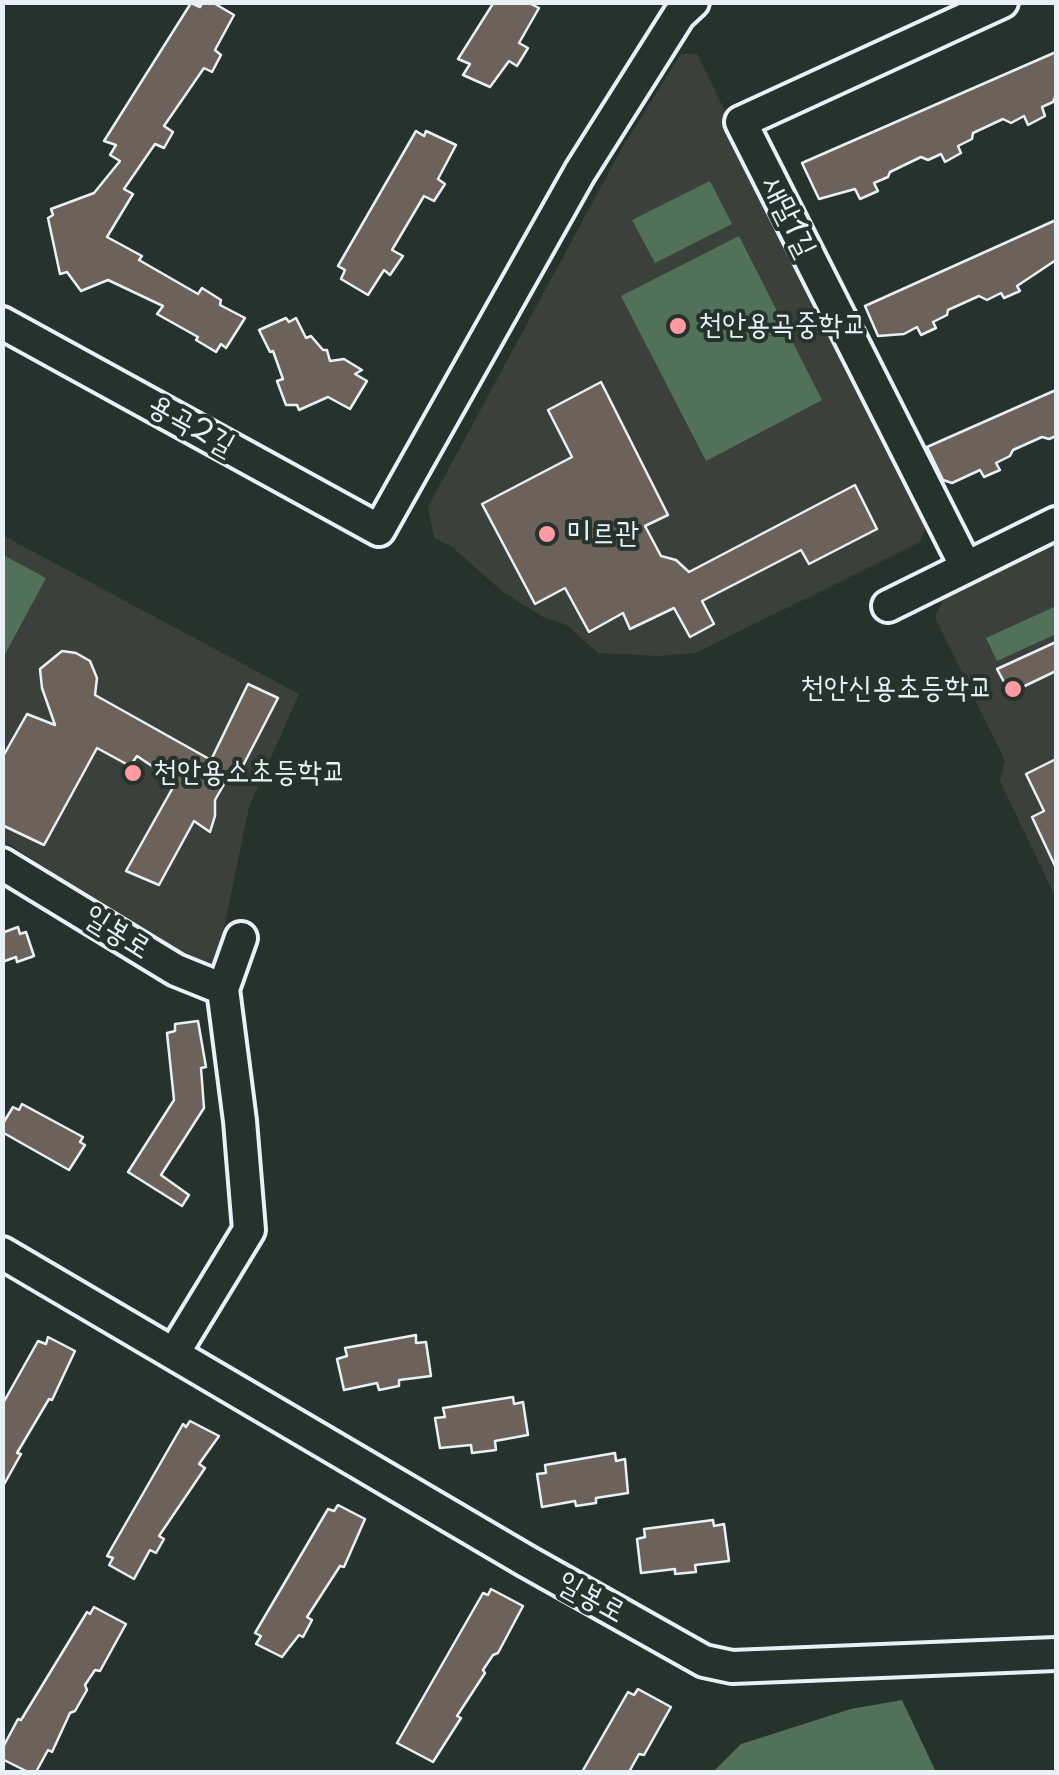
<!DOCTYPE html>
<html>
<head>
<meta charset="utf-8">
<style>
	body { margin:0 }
	#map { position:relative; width:1059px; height:1775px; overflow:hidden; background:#26332d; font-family:"Playpen Sans",sans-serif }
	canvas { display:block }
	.frame { position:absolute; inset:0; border:5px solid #e8f1f8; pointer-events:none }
</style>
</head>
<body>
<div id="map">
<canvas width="1059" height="1775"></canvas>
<div class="frame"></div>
</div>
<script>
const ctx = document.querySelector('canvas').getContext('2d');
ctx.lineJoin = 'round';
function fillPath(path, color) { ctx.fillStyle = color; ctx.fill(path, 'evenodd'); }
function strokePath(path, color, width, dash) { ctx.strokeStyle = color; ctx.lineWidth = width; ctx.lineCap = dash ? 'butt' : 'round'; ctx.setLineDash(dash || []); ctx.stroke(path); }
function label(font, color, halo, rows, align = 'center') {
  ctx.font = font + ' "Playpen Sans","Poor Story",sans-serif'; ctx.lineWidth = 8; ctx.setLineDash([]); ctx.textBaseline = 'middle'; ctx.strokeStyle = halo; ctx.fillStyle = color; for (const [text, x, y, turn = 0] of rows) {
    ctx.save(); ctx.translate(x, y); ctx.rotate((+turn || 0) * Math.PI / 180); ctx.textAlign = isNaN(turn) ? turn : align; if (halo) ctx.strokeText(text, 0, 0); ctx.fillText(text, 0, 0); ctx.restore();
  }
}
fillPath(new Path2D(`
	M681 54H697L927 525 920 542 696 653 658 656 598 653 567 625 543 617 503 592 451 546 434 538 428 507 623 146Z
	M2 535 299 694 249 807 217 962 196 966 3 840Z
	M1056 542V898L1000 781 1005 761 935 617 945 596Z`), '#3b413a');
fillPath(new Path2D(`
	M710 181 732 224 655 263 632 220Z
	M739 236 822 400 706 461 621 296Z
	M3 555 46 578 3 658Z
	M1056 606V634L997 661 986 638Z
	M902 1700 936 1772H713L741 1744 851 1709Z`), '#527159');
const building = new Path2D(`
	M203 2H212L234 15 215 50 221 55 212 72 204 68 164 126 173 132 164 148 155 144 124 189 133 194 107 237 142 256 139 260 198 294 202 288 221 300 220 305 245 318 226 348 221 344 216 352 196 340 198 337 157 314 163 306 108 280 81 291 67 272 60 274 48 218 53 215 51 209 94 193 120 161 110 155 116 145 104 141 191 3 200 7Z
	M494 2H527L539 8 519 43 528 48 517 66 509 61 490 87 463 75 470 64 458 59Z
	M1056 52V95L1053 102 1042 107 1045 116 1028 125 1024 116 1011 123 1003 119 973 133 972 139 958 146 961 153 945 162 941 154 928 160 921 157 890 172 888 177 874 183 878 191 860 199 855 189 819 199 802 163Z
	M416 131 424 136 426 131 456 145 438 179 445 184 434 201 424 196 392 250 403 256 390 275 384 270 368 295 341 279 345 270 338 266Z
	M1056 220V260L1017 286 1020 291 1004 298 1001 293 987 300 979 296 948 310 947 315 933 322 936 328 921 335 917 327 904 334 878 336 865 306Z
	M286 318 289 322 296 318 306 338 311 336 323 350H327L330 361 344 359 362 370 355 374 367 381 350 409 328 397 299 410 297 405H286L277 381 283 379 273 351 270 352 259 330Z
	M601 382 668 515 645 526 661 556 676 560 689 572 855 485 877 529 809 564 801 550 702 601 714 624 690 637 674 608 630 629 623 613 589 632 565 588 535 604 482 504 572 457 548 410Z
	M1056 390V436L1049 439 1042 437 1013 450 1010 456 996 463 1000 470 984 477 980 470 952 483 943 480 927 447Z
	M1056 642V671L1010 693 997 669Z
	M62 651 76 653 90 661 97 678 95 695 211 760 248 684 278 698 235 781 227 779 215 800V816L210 832 194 821 159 885 126 871 176 782 137 756 130 766 97 748 44 845 2 825V758L27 714 55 725 42 688 40 669Z
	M1056 759V868L1032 817 1044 811 1026 774Z
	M18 927 20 934 26 932 34 956 17 962 16 957 2 962V933Z
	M198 1021 206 1067 201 1068 204 1108 161 1175 189 1195 182 1206 128 1172 174 1100 167 1033 175 1031V1024Z
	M22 1104 83 1137 80 1142 85 1145 69 1170 2 1132V1125L13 1107 19 1110Z
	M416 1335V1343L426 1342 431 1376 399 1380V1386L379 1390 377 1383 344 1390 337 1359 347 1356 345 1348Z
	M48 1337 75 1351 52 1400 49 1399 17 1453 21 1454 2 1488V1405L38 1341 46 1344Z
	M513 1397 514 1404 523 1402 528 1435 495 1441 496 1450 472 1453 471 1445 440 1448 435 1418 445 1417 443 1408Z
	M190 1421 219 1436 199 1464 205 1468 159 1536 164 1539 156 1553 150 1550 134 1579 109 1565 113 1558 107 1556 183 1424 186 1427Z
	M615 1453 616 1461 625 1459 628 1493 596 1498V1503L576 1506 575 1501 542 1507 537 1474 546 1473 545 1465Z
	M338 1505 365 1519 344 1567 340 1566 307 1617 312 1620 303 1637 299 1635 282 1657 256 1644 261 1636 255 1633 328 1509 334 1511Z
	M713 1520 714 1526 724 1524 729 1561 695 1565 696 1572 675 1574V1569L641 1573 637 1539 645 1537 644 1529Z
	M491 1589 523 1606 498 1653 493 1655 483 1670 485 1673 457 1716 461 1718 433 1762 397 1743 483 1593 488 1595Z
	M94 1607 126 1624 100 1671 95 1670 85 1685 87 1690 75 1711 70 1713 52 1752 48 1750 36 1772H28L2 1759V1749L18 1719 21 1720 87 1612 90 1614Z
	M638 1689 671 1707 644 1755 639 1754 629 1772H582L628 1692 634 1695Z`);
fillPath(building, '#6d625a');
strokePath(building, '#e8f1f8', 2.5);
const minor = new Path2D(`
	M2 323 379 530 580 172 679 15 693 2
	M966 567 741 122 1002 2
	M888 606 1056 523
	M2 864 176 970 223 989
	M2 1253 526 1561 704 1661 732 1667 1056 1654
	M174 1353 249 1230 240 1121 223 989 241 938`);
strokePath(minor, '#e8f1f8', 38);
strokePath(minor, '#26332d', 30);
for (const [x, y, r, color] of [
	[678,326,10,"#ff9aa2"],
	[547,534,10,"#ff9aa2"],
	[1013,689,10,"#ff9aa2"],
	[133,773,10,"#ff9aa2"]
]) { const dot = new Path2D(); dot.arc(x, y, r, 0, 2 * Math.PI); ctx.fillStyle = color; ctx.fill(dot); strokePath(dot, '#26332d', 4); }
label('30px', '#e8f1f8', '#26332d', [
	["새말1길",788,217,64],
	["용곡2길",191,426,29],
	["일봉로",117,933,32],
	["일봉로",591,1598,29]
]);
label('30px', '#e8f1f8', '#26332d', [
	["천안용곡중학교",698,326],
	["미르관",567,534],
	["천안신용초등학교",993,689,"right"],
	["천안용소초등학교",153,773]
], 'left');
</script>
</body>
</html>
